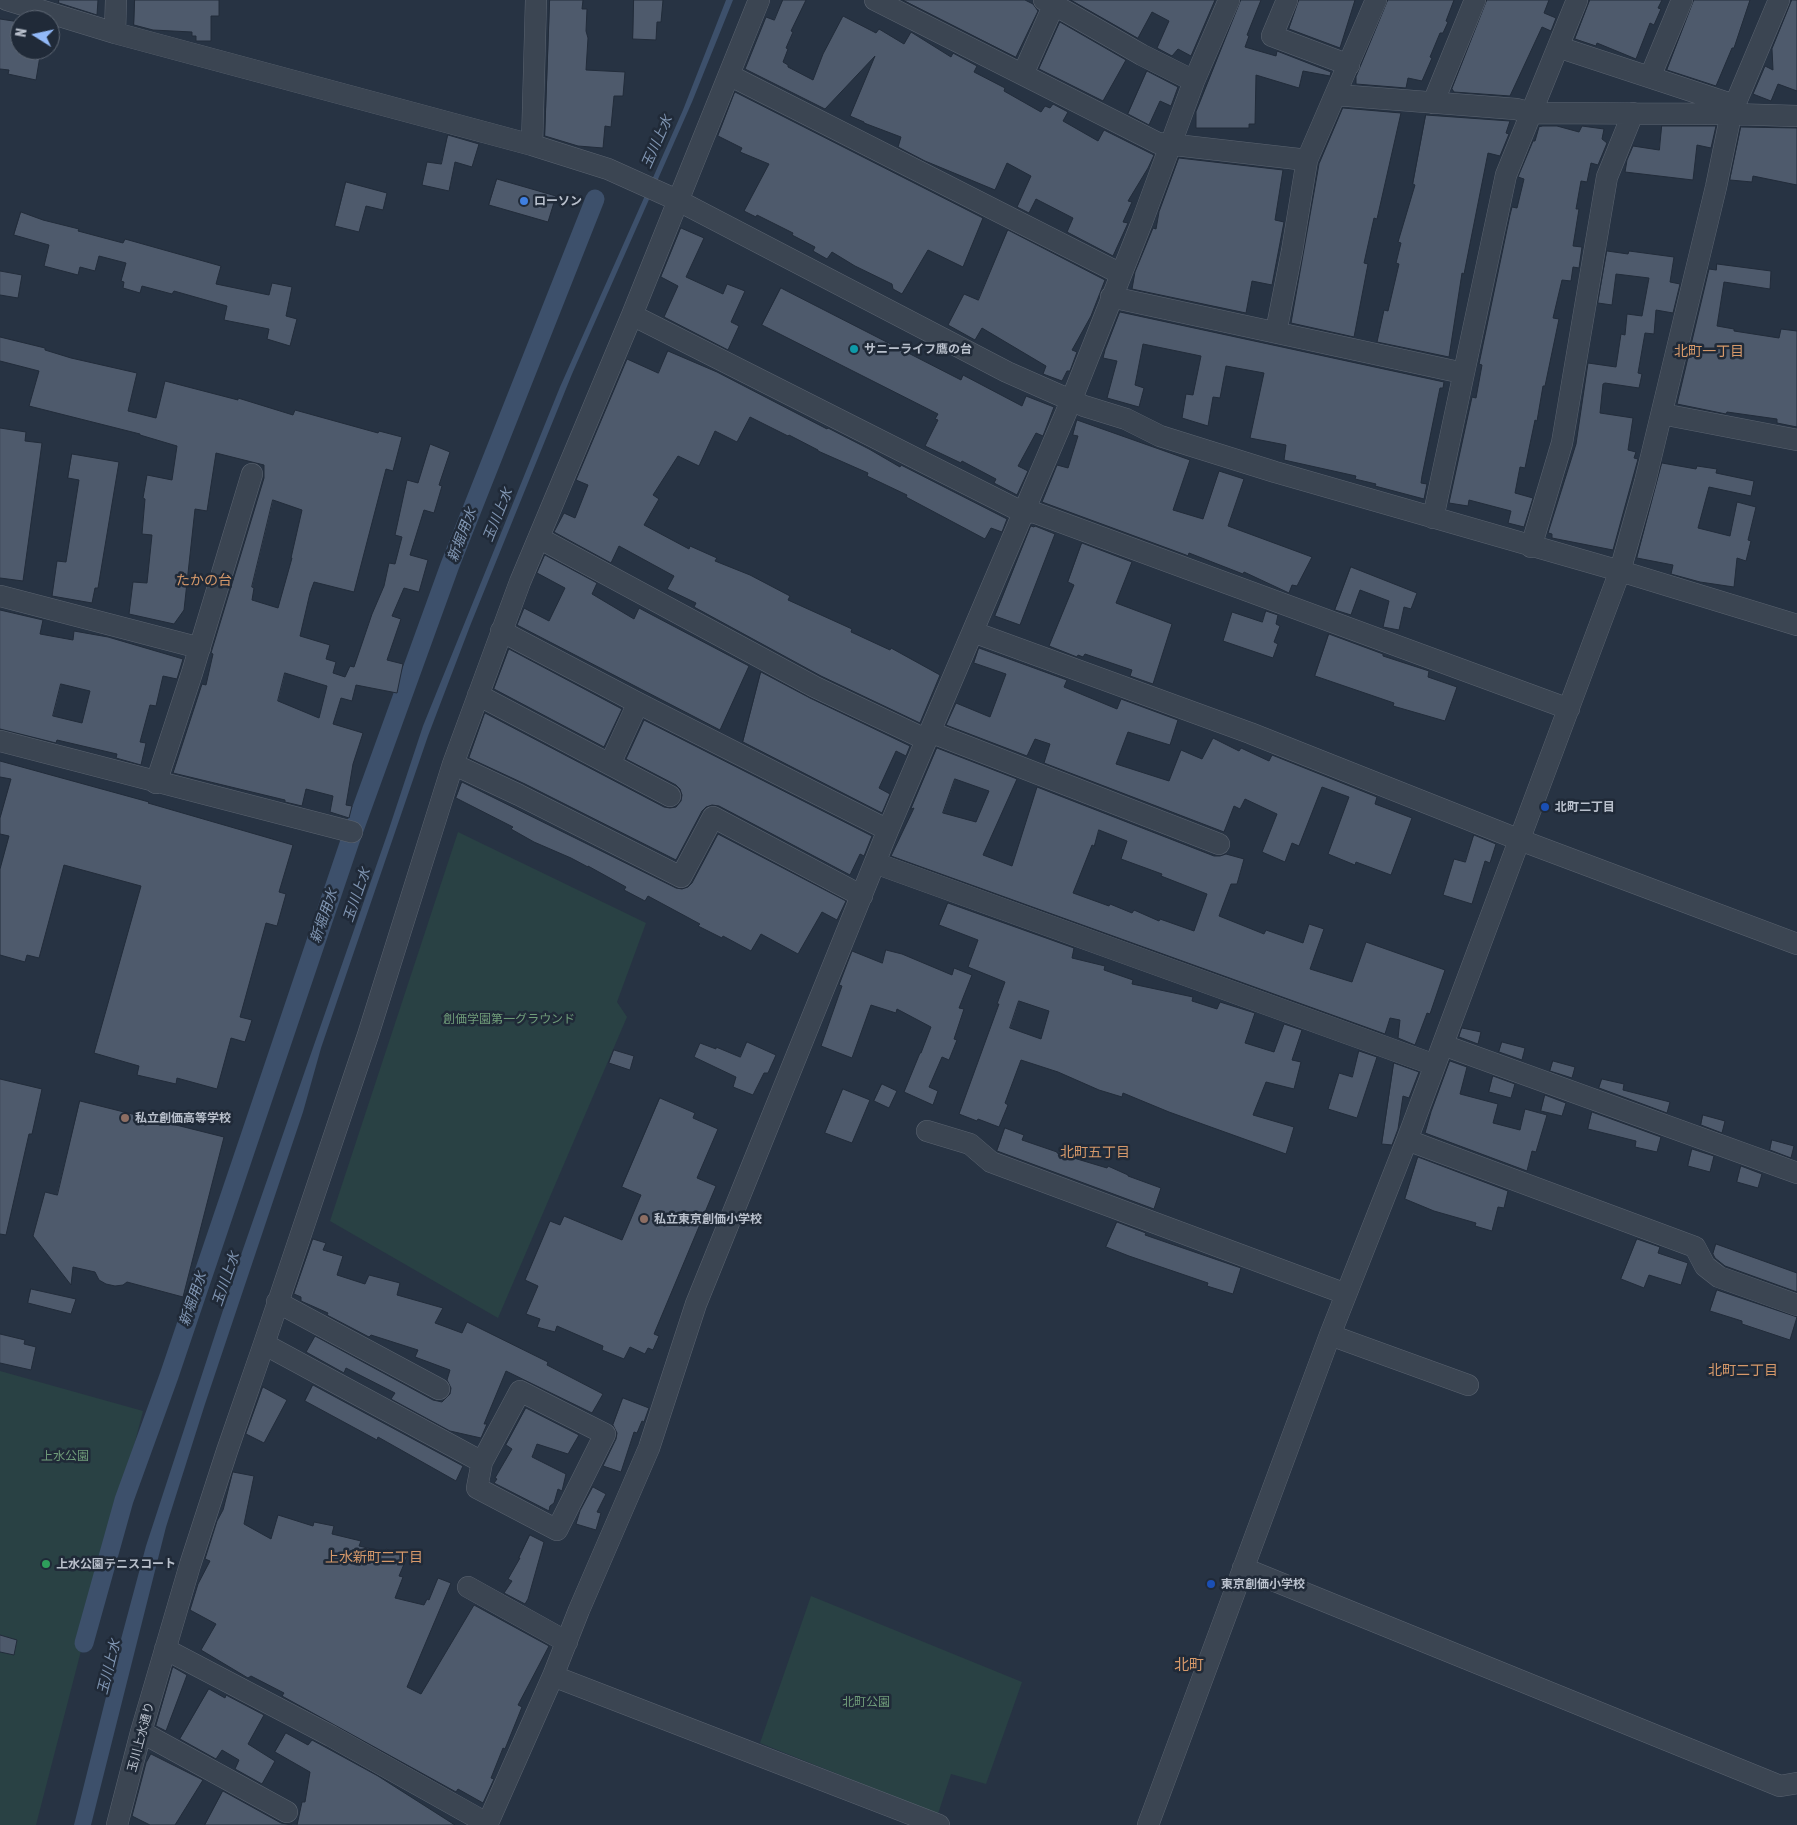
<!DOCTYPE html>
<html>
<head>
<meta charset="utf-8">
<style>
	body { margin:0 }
	#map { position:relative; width:1797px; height:1825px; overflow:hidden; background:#273343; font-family:"Asap Condensed",sans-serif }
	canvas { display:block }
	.north { position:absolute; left:10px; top:10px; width:50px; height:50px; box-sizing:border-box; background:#202a38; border:1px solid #5d6673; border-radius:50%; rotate:280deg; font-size:14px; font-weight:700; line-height:20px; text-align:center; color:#b9c0cc }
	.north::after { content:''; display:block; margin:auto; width:18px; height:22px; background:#92b9f8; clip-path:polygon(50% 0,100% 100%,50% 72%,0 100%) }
</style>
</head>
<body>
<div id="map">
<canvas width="1797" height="1825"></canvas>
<div class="north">N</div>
</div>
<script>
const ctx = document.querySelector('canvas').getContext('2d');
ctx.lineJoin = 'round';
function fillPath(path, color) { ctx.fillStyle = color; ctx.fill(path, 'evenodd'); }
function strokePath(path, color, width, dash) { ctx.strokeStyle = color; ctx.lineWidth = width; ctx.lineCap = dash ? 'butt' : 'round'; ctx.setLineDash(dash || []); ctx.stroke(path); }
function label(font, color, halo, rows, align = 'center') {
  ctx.font = font + ' "Asap Condensed","Noto Sans JP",sans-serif'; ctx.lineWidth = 5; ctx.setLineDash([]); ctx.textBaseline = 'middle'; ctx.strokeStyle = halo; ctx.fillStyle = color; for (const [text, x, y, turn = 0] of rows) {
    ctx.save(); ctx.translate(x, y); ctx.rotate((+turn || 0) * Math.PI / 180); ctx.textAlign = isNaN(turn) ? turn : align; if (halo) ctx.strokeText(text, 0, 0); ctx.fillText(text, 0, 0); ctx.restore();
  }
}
fillPath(new Path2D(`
	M458 832 646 923 617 1002 627 1017 498 1318 330 1221Z
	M0 1371 143 1411 36 1825H0Z
	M811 1596 1022 1682 986 1784 951 1774 938 1814 760 1743Z`), '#294144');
fillPath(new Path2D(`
	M726 0H733L692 102 572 374 470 626 428 736 321 1048 303 1112 205 1404 166 1527 91 1825H74L113 1669 146 1546 241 1255 388 832 423 726 560 387 683 110Z`), '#3d506b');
strokePath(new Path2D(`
	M84 1643 124 1500 169 1376 350 841 450 565 595 199`), '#3d506b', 19);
const building = new Path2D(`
	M59 0H98L97 15 59 3Z
	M135 0H219V16H211V41H196V36H192V32L153 30 134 25Z
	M550 0H583L582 9H587L586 31 588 38 586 70 625 72 623 96H614L611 127 605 126 603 148 578 146 545 136Z
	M634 0H663L661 22H657L656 40 633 39Z
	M783 0H806L791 31 793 32 786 48 788 49 783 62 788 65V67L813 80 823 54 843 16 876 33 879 29 904 44 911 32 951 57 953 53 977 66 974 72 1005 88 1004 91 1041 112 1045 106 1050 108 1053 104 1068 112 1063 121 1098 141 1104 130 1154 155 1148 168 1128 201 1132 202 1123 222 1128 223 1113 256 1067 232 1073 218 1036 199 1029 213 1017 207 1031 176 1007 163 995 190 925 161 898 147 901 137 864 123V122L850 116 875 56 825 109 745 69 766 17 774 20Z
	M903 0H1025L1033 4 1038 11 1016 57Z
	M1071 0H1215L1191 56 1178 49 1172 56 1157 48 1169 21 1152 12 1138 38Z
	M1241 0H1261L1247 35 1249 36 1245 47 1276 56 1277 51 1331 72 1330 76 1303 71 1299 88 1256 75 1255 124H1249V128H1196V112Z
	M1299 0H1355L1340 48 1289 29Z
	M1388 0H1454L1446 21 1448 22 1443 33H1440L1430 57 1432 58 1422 81 1408 78 1406 88 1356 84V77Z
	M1487 0H1549L1544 13 1556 18 1551 31 1542 27 1510 96 1454 92 1452 89Z
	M1590 0H1662L1658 8 1661 9 1654 25 1650 23 1636 59 1597 43 1596 46 1575 39Z
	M1694 0H1750L1734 48H1732L1716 86 1667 70Z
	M1792 0H1797V91L1778 84 1771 101 1753 94 1765 66 1773 70 1772 49Z
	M0 19 20 22V50H41L36 80 8 74 9 70 0 69Z
	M1060 22 1126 60 1103 101 1039 69Z
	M1147 71 1178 87 1171 106 1160 101 1149 125 1128 114Z
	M735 92 983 218 963 267 928 250 902 294 893 289 892 284 855 266 832 252 827 259 813 251 815 247 792 235 793 233 757 215 756 217 744 211 769 164 740 152 742 148 718 136Z
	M1343 108 1401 113 1377 219 1374 218 1364 263 1368 264 1354 337 1291 323 1319 164Z
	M1426 115 1510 121 1506 133 1509 134 1500 156 1488 153 1464 274 1462 273 1449 357 1377 342 1384 310 1388 311 1399 264 1396 263 1401 243 1398 242 1415 185 1413 184Z
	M1543 126H1557L1579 132 1582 126 1604 129 1602 139 1607 143 1598 165 1591 163 1587 182 1581 181 1576 209H1579L1573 246 1582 247 1579 268 1573 267 1571 281 1562 280 1553 318 1559 319 1545 386H1543L1537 421 1535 420 1525 468 1520 467 1515 493 1533 498 1524 527 1508 523 1511 511 1469 500 1468 506 1449 503 1472 397 1476 398 1482 365 1479 364 1510 215 1512 207 1517 208 1524 179 1518 177 1533 141H1535L1539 127Z
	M1662 126H1716L1711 148 1697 145 1693 180 1625 172 1627 160 1633 146 1659 150Z
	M1741 127 1797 128V185L1753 176 1752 182 1730 180Z
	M448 135 479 144 472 167 455 162 449 191 422 185 427 162 441 164Z
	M1179 158 1283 170 1275 220 1284 222 1272 285 1252 281 1246 313 1132 289 1135 272 1153 228 1156 229 1159 212Z
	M497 179 556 196 548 222 489 205Z
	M346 182 387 193 383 210 366 206 359 232 335 226Z
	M21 212 43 220 79 229 78 231 123 243 125 239 221 266 216 284 269 295 272 283 292 287 286 316 297 319 290 346 267 339 269 329 224 320 227 306 174 291 172 294 142 286 140 293 123 288 124 282 121 281 126 263 99 256 95 271 80 267 78 275 44 266 49 245 14 235Z
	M681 228 704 238 686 277 723 294 727 284 745 291 731 322 739 326 728 350 664 317 678 286 661 277Z
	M1008 230 1105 280 1091 316 1072 350 1077 352 1070 371H1067L1062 381 1043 374 1046 366 982 328 975 340 948 325 964 294 978 300Z
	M1607 251 1628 254 1629 251 1674 257 1670 282 1680 284 1673 313 1656 310 1654 334 1645 333 1638 373 1642 374 1639 388 1605 383 1603 384 1600 413 1633 418 1628 450 1636 452 1634 458 1638 459 1613 550 1552 538V534L1548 533 1576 444 1588 363 1616 367 1621 334 1625 335 1627 314 1642 316 1649 278 1616 274 1612 305 1598 303Z
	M1717 264 1771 271 1770 289 1724 282 1717 326 1734 329V331L1779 338 1781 329 1797 331V427L1777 423V419L1727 412 1726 414 1677 404 1709 269 1716 270Z
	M0 271 22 275 18 298 0 295Z
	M781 288 961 380 963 375 1022 406 1026 396 1054 407 1043 436 1036 433 1018 466 1028 471 1017 495 994 483 996 479 962 461 961 463 925 446 938 420 935 419 938 414 762 325Z
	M1120 312 1444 382 1443 388H1440L1422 476 1421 483 1427 484 1424 499 1375 486 1376 484 1355 479 1356 476 1284 460 1286 445 1250 438 1264 373 1226 366 1220 398 1213 397 1208 426 1182 418 1186 394 1193 395 1201 356 1143 344 1135 385 1144 388 1139 407 1107 398 1117 361 1103 358 1105 350Z
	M0 337 45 348V350L71 358 137 373 128 411 156 418 165 381 238 400V398L293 415 295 410 378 433 379 431 402 437 393 471 386 469 354 592 314 582 310 593 300 636 330 645 326 659 336 662 333 673 345 677 350 666 354 667 372 614 384 586 389 563 395 564 402 537 395 535 407 480 418 483 430 444 450 452 439 485 442 486 434 513 424 510 410 555 428 560 419 592 404 588 392 616 401 619 387 660 403 664 397 693 356 685 352 701 341 698 333 724 363 733 353 764 346 805 352 806 349 818 330 812 333 796 306 789 302 806 285 802V800L173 773 202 684 206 685 213 654 211 653 264 478V465L216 453 207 511 195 509 184 610 174 624 129 614 133 582 147 583 152 535 142 534 145 499 143 498 147 475 172 480 177 446 140 435V434L29 406 39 371 0 361ZM273 500 302 510 291 558H292L278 608 252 600 254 588 252 587ZM285 673 327 686 319 718 278 701Z
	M668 351 717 372 827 429 828 428 869 449 900 467 901 465 1007 519 1002 532 991 528 985 539 906 497 907 495 867 476 868 473 818 451V450L789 435 788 436 750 417 737 442 715 431 699 466 678 456 653 495 659 499 644 525 689 549 690 546 717 558 715 561 750 575 790 596 788 600 852 629 851 632 890 650 891 648 940 675 920 723 821 676 694 607 696 603 667 589 674 576 619 546 611 563 554 532 564 513 575 518 588 485 576 480 627 359 658 373Z
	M1077 420 1190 460 1173 510 1203 519 1219 471 1244 479 1228 526 1312 557 1297 586 1292 585 1289 593 1244 572 1243 574 1189 553 1188 556 1186 555 1042 502 1057 465 1068 468 1078 436 1073 435Z
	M0 428 26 432 25 441 42 443 23 581 0 578Z
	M72 454 119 462 98 588H95L92 603 52 596 57 561 66 562 79 480 68 478Z
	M1662 463 1696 469 1697 466 1717 469 1716 473 1754 481 1751 496 1709 487 1698 528 1730 536 1737 502 1756 507 1748 540 1751 541 1746 561 1737 558 1734 587 1700 582 1671 574 1673 565 1637 558Z
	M1031 526 1034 527 1035 526 1055 534 1020 625 995 616Z
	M1082 543 1132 562 1116 603 1172 624 1153 684 1130 676 1132 670 1085 654 1083 657 1078 655 1077 657 1049 646 1074 585 1068 582Z
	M545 555 597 583 592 594 634 619 639 608 749 666 720 730 517 625 524 608 549 621 565 588 537 573Z
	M1351 567 1417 593 1411 609 1404 607 1399 630 1383 627 1389 601 1360 590 1351 615 1335 610Z
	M0 610 43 620 40 634 73 640 74 631 108 637 183 659 177 679 163 676 156 706 150 705 140 742 146 743 141 765 116 758 117 754 57 740 56 743 0 729ZM61 684 90 691 82 723 53 716Z
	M1266 611 1278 615 1276 624 1280 626 1274 642 1278 644 1273 658 1223 641 1232 612 1262 622Z
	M1329 634 1383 654V656L1429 671 1428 677 1457 687 1445 721 1393 706 1394 703 1315 676Z
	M979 648 1067 680 1064 687 1117 709 1121 699 1178 720 1170 745 1128 732 1116 764 1169 781 1181 750 1202 759 1213 738 1239 751 1241 748 1269 761 1272 755 1377 797 1375 804 1412 818 1391 875 1356 862 1355 865 1328 854 1349 797 1322 787 1299 846 1292 843 1285 862 1262 852 1277 814 1245 799 1240 809 1234 806 1224 832 1044 763 1050 744 1035 739 1027 756 946 725 956 703 990 717 1006 674 974 663Z
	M509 649 622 709 604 747 494 689Z
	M761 672 810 698 910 746 906 756 896 751 879 788 890 794 882 813 743 742Z
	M485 713 664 807 670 808 676 807 681 801 682 795 680 789 676 785 626 759 644 720 872 836 864 856 860 854 850 875 719 806 712 805 706 807 702 811 676 860 525 784 469 758Z
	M937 748 1017 779 983 855 1012 866 1037 787 1214 856H1220L1226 854 1244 859 1237 884H1231L1219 916 1264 934 1266 930 1303 943 1309 924 1324 929 1310 969 1352 982 1366 942 1445 970 1430 1014 1427 1013 1415 1045 1398 1038 1400 1020 1390 1018 1385 1034 891 856 914 808 911 809ZM955 779 989 791 976 822 943 813ZM1099 830 1127 841 1121 859 1162 874 1161 876 1207 894 1194 931 1160 919 1159 921 1134 910 1132 913 1110 904 1109 906 1073 893 1092 845 1094 846Z
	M0 761 149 802 148 803 293 845 279 892 286 894 277 926 266 923 240 1017 252 1020 245 1042 231 1038 217 1089 177 1078 176 1084 137 1075 139 1066 94 1053 141 886 64 865 39 958 27 955 25 962 0 955V869L9 836 0 834V818L11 779 0 777Z
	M462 782 676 888 682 889 688 887 692 883 718 834 846 901 837 920 822 912 798 954 761 934 751 951 723 936 722 938 698 926 700 924 648 896 645 901 624 890 626 887 588 866V867L571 858 534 842 511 829 513 827 456 798Z
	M1474 835 1496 844 1490 863 1485 861 1472 904 1443 895 1454 859 1465 862Z
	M948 903 1074 948 1072 958 1105 966 1104 970 1133 980 1132 984 1193 997 1192 1001 1217 1009 1220 1002 1255 1013 1245 1043 1274 1052 1284 1024 1302 1030 1292 1060 1301 1062 1294 1089 1266 1082 1253 1115 1294 1127 1286 1154 1169 1112 1123 1093 1122 1097 1099 1090 1058 1072 1021 1060 1005 1103 1008 1105 999 1127 978 1119 977 1121 959 1114 999 1004H997L1005 982 968 967 978 940 939 925ZM1019 1001 1049 1011 1041 1039 1010 1028Z
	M886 950 902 954 952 975 954 968 972 975 959 1008 964 1009 954 1039 957 1040 949 1060 942 1057 929 1087 938 1091 933 1105 904 1092 920 1053H921L931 1027 897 1009 896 1013 871 1005 852 1058 821 1046 842 986 839 985 852 951 882 963Z
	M1462 1028 1481 1032 1478 1044 1459 1037Z
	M747 1042 776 1055 768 1073H764L753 1095 733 1087 736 1077 694 1057 700 1043 716 1049V1047L740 1057Z
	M1502 1042 1525 1048 1522 1060 1499 1052Z
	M614 1050 634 1056 630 1070 609 1063Z
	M1359 1051 1377 1057 1357 1118 1328 1109 1339 1073 1352 1077Z
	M1450 1061 1467 1067 1460 1094 1498 1104 1493 1123 1520 1130 1525 1109 1547 1115 1536 1152 1532 1151 1527 1171 1425 1133 1431 1112Z
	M1553 1061 1575 1067 1572 1078 1550 1071Z
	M1394 1063 1419 1072 1409 1098 1403 1096 1398 1129 1392 1145 1382 1144Z
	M1493 1076 1515 1084 1511 1098 1489 1092Z
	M0 1079 42 1089 32 1134H29L6 1235 0 1234Z
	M1602 1079 1624 1084 1623 1090 1670 1102 1667 1113 1599 1088Z
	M882 1084 897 1091 889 1108 874 1101Z
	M843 1089 870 1100 852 1143 825 1133Z
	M1545 1095 1566 1103 1562 1116 1541 1111Z
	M660 1098 695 1113 693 1118 718 1129 697 1178 716 1186 654 1334 659 1336 653 1350 648 1348 645 1354 630 1347 624 1359 602 1350 603 1346 557 1326 555 1332 537 1327 540 1319 526 1314 538 1286 525 1280 550 1221 560 1225 564 1216 622 1240 641 1195 622 1187Z
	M80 1101 224 1137 183 1297 127 1282 123 1285 115 1286 106 1284 99 1280 95 1272 73 1267 71 1285 33 1236 45 1192 57 1195Z
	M1592 1112 1661 1137 1657 1152 1635 1147 1636 1141 1588 1129Z
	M1703 1115 1725 1121 1722 1133 1701 1125Z
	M1005 1128 1024 1135 1022 1140 1057 1152V1153L1107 1168 1108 1166 1128 1175V1176L1161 1188 1154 1209 997 1151Z
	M1772 1140 1794 1146 1791 1158 1770 1150Z
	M1692 1149 1714 1156 1710 1172 1688 1166Z
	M1418 1157 1508 1191 1504 1208 1498 1207 1492 1231 1475 1226 1476 1223 1434 1211 1405 1199Z
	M1741 1166 1762 1174 1758 1188 1737 1182Z
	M1117 1222 1146 1233 1145 1235 1241 1268 1233 1294 1207 1286 1208 1283 1129 1256 1106 1247Z
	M313 1239 326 1243 323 1250 343 1256 337 1275 365 1284 369 1275 400 1283 397 1295 443 1308 435 1323 462 1333 467 1322 548 1362 547 1365 603 1394 592 1413 506 1371 484 1424H487L481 1438 450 1431 391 1399 395 1393 346 1368 344 1373 306 1352 315 1336 433 1400 442 1402 450 1394 451 1388 447 1380 450 1370 415 1357 418 1350 371 1335 369 1337 327 1315 328 1313 301 1301V1297L294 1294Z
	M1637 1239 1660 1247 1658 1253 1688 1263 1681 1285 1649 1275 1644 1288 1621 1279Z
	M1716 1244 1797 1273V1292L1725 1266 1715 1258 1713 1254Z
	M31 1289 76 1299 71 1314 28 1303Z
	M1717 1290 1797 1317 1790 1340 1742 1324V1321L1710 1311Z
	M0 1334 25 1340 24 1344 36 1347 31 1370 0 1363Z
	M313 1385 463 1466 456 1481 378 1437 377 1440 305 1401Z
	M263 1387 287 1400 264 1443 246 1434Z
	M623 1398 649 1408 644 1422 642 1421 637 1433 634 1432 621 1472 603 1466 616 1439 617 1433 613 1425Z
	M526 1408 579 1435 568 1454 537 1444 532 1457 566 1474 562 1491 558 1489 554 1503 550 1506 549 1511 494 1483 497 1479 495 1478 512 1449 506 1445Z
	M233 1472 254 1476 244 1524 271 1539 278 1515 313 1526 314 1522 334 1526 332 1534 361 1541 359 1546 385 1552 386 1549 407 1557 399 1576 403 1577 395 1598 424 1605 427 1599 429 1600 438 1578 451 1583 407 1687 421 1694 474 1605 549 1646 518 1705 522 1707 505 1749 503 1748 491 1778 494 1779 483 1803 458 1789 456 1792 282 1696 284 1693 251 1676 248 1678 201 1650 216 1624 190 1610 198 1584 210 1561 205 1559 217 1521 223 1510Z
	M593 1487 606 1494 597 1512 601 1513 596 1530 576 1524 580 1511Z
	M530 1535 544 1542 528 1599 525 1604 504 1593 512 1581 508 1579 520 1558H519Z
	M0 1635 17 1640 14 1655 0 1652Z
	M173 1667 187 1675 166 1731 156 1726Z
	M209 1689 225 1698 226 1695 264 1715 248 1744 275 1761 262 1784 235 1769 239 1760 222 1750 216 1759 180 1739Z
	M286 1733 308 1745 312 1740 325 1747 378 1776 455 1825H297L302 1802H305L310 1772 275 1752Z
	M151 1754 203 1780 175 1825H150L132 1816 146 1763Z
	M223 1791 281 1823 292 1825H205Z`);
fillPath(building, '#4e5a6c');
strokePath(building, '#222c3a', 1);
const street = new Path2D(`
	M7 0 115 33 532 145 608 169 677 200 1007 372 1084 406 1126 419 1160 436 1275 472 1620 571 1797 625
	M875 0 1158 143 1307 160
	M1044 0 1067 12 1142 55 1194 81
	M1287 0 1272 36 1349 65
	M115 33 116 0
	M1558 47 1728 103 1731 114
	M1023 74 1056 0
	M729 75 1121 274
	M1650 77 1682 0
	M1336 95 1516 109 1532 113 1731 114 1797 116
	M1433 103 1475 0
	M532 145 536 0
	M1111 297 1463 373
	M632 315 1024 513 1033 512 1569 709
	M1276 332 1292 251 1307 160 1376 0
	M1662 414 1797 440
	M1433 518 1506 175 1577 0
	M539 538 815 687 927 740
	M1531 547 1562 443 1607 177 1633 113
	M0 596 200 648
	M501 631 638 703 888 830
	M973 632 1250 733 1520 840 1797 944
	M478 695 670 796
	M930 732 1219 844
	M0 741 352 832
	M453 764 519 795 681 877 713 817 862 896
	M610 764 638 703
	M156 783 192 673 252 474
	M875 863 1435 1065
	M1443 1045 1797 1173
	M927 1131 970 1144 991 1162 1346 1294
	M1407 1140 1695 1247 1705 1266 1719 1277 1797 1305
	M277 1302 439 1389
	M1330 1335 1468 1385
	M264 1344 482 1462 477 1488 557 1530 605 1434 520 1391 482 1462
	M1243 1568 1780 1786 1797 1783
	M468 1587 567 1642
	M165 1649 331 1736 488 1824
	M553 1676 939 1825
	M141 1732 287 1812
	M117 1825 141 1732 190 1565 227 1451 264 1344 368 1035 453 764 520 582 632 315 759 0
	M487 1825 553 1676 579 1610 649 1448 696 1304 888 830 1071 401 1142 222 1194 81 1229 0
	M1148 1825 1330 1335 1407 1140 1620 571 1645 482 1716 187 1731 114 1779 0`);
strokePath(street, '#5a6370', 22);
strokePath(street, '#3b4552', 21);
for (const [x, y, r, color] of [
	[524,201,5,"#3f7fe0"],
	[854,349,5,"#0f9aa8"],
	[1545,807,5,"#1a4fb4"],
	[125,1118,5,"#8d6e63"],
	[644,1219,5,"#8d6e63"],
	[46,1564,5,"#2e9e5b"],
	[1211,1584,5,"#1a4fb4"]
]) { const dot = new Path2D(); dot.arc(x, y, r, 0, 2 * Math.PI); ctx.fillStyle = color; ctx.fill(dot); strokePath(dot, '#202a38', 2); }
label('bold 12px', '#b9c0cc', '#202a38', [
	["ローソン",534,201],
	["サニーライフ鷹の台",864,349],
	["北町二丁目",1555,807],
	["私立創価高等学校",135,1118],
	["私立東京創価小学校",654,1219],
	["上水公園テニスコート",56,1564],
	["東京創価小学校",1221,1584]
], 'left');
label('12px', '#709d7a', '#202a38', [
	["創価学園第一グラウンド",509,1019],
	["上水公園",65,1456],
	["北町公園",866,1702]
]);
label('12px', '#b9c0cc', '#202a38', [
	["玉川上水通り",141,1737,-75]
]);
label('italic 14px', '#8096b3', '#202a38', [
	["玉川上水",657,142,-66],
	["玉川上水",498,515,-68],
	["新堀用水",462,535,-69],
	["玉川上水",357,895,-71],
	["新堀用水",324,916,-71],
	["玉川上水",226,1279,-71],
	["新堀用水",193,1299,-71],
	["玉川上水",109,1667,-76]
]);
label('14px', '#d6996a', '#202a38', [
	["北町一丁目",1709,352],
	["たかの台",204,581],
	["北町五丁目",1095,1153],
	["北町二丁目",1743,1371],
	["上水新町二丁目",374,1558]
]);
label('15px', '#d6996a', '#202a38', [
	["北町",1189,1665]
]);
</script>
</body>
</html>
